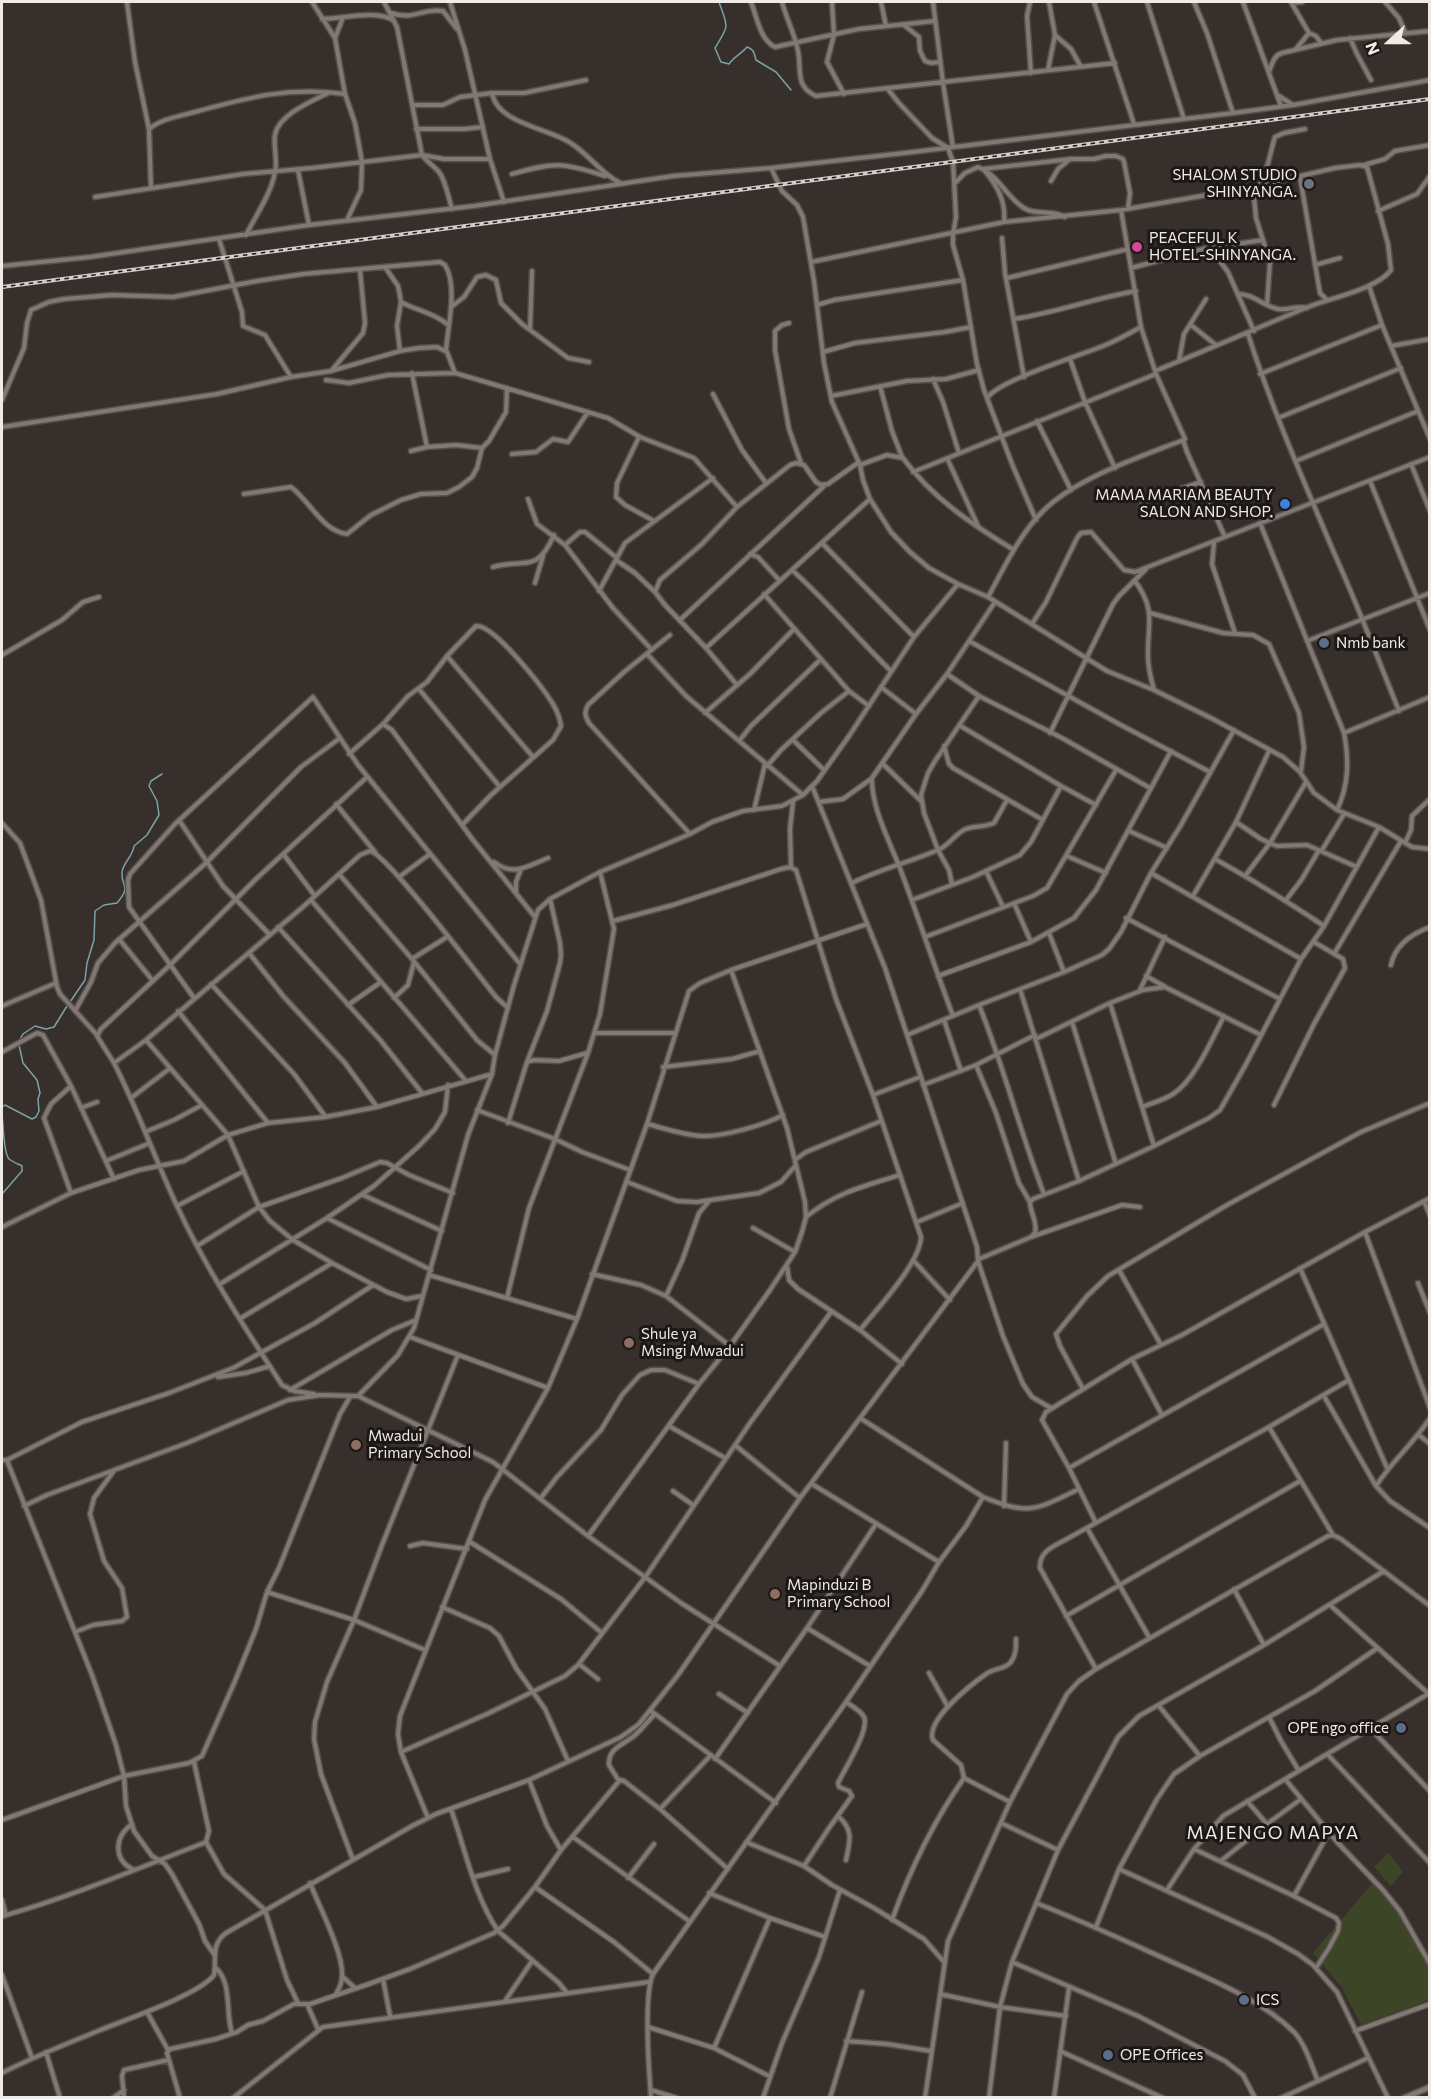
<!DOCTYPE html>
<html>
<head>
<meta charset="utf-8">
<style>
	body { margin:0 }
	#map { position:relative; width:1431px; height:2099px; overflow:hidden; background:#372f2b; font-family:Commissioner,sans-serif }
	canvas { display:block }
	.frame { position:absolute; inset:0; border:3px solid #f0eae7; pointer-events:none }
	.north { position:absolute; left:1359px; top:12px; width:60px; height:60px; -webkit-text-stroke:4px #1c1816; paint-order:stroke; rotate:249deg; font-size:16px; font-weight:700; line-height:24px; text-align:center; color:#f0eae7 }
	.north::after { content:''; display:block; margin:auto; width:21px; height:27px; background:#f0eae7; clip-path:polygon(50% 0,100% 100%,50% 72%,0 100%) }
</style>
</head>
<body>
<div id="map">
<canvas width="1431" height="2099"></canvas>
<div class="frame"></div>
<div class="north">N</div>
</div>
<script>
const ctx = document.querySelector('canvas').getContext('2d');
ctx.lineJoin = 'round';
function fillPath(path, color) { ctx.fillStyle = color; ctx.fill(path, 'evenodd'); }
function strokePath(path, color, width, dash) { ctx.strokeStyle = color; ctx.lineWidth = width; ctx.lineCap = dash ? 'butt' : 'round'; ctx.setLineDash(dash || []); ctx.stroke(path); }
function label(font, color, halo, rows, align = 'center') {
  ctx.font = font + ' Commissioner,sans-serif'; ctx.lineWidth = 6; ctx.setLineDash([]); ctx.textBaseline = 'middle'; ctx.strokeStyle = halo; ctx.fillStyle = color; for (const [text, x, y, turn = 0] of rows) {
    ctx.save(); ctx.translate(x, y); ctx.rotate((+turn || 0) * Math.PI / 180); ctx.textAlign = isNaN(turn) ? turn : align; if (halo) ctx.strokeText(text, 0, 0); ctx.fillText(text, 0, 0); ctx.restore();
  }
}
fillPath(new Path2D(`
	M1389 1853 1403 1872 1391 1886 1374 1867Z
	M1375 1880 1402 1915 1429 1965V2000L1361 2025 1341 1986 1313 1953Z`), '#3d4527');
strokePath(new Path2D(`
	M719 2C728 28 730 24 715 48L721 62 729 64C734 57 741 54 747 47 754 49 754 53 756 60L776 72 791 90
	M70 1002 85 980 87 963 94 940 95 911 104 905 117 903C132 885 121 888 122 872 123 863 133 856 134 846L147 835 159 815 157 801 149 786 151 781 162 774
	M19 1041 23 1034 35 1026 46 1029 54 1027 67 1006
	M2 1107 5 1105 32 1119 36 1117 39 1111 38 1099 40 1093 37 1080 23 1063 19 1045
	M2 1116C4 1127 3 1152 9 1159 13 1162 18 1164 22 1166V1171L2 1194`), '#7aa3a7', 1.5);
const street = new Path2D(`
	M127 2 135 62 149 129 151 188
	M312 2 335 38 345 94 355 123 359 145 362 162 361 190 347 220
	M384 2 397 27 422 155C427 162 434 166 439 172 446 181 448 197 452 209
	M450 2 465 50 490 159 504 202
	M751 2C757 17 760 40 775 47L859 29 935 21
	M782 2C786 18 795 34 798 51 802 69 794 86 816 96L1115 63
	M832 2 834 35 827 62 844 94
	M881 2 886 26
	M933 2 943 83 953 147
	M1030 2 1027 16 1031 73
	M1049 2 1055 35 1071 49 1081 67
	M1094 2 1134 124
	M1147 2 1184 119
	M1194 2 1207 33 1233 113
	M1243 2 1281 106
	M1291 2 1309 33 1296 49
	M1385 2 1399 18 1405 32
	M1292 3 1302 2
	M391 13C415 21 423 7 443 11L457 29
	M322 19C341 19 379 9 394 21
	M904 25 919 37 920 51 925 61 931 63 940 62
	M1309 33 1316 36 1321 43
	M335 38 342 20
	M1350 38 1357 54 1371 80
	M1048 70 1055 35
	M1269 72C1272 64 1274 55 1282 53L1337 40 1430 31
	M887 88 898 102 932 138 948 148 953 162 956 217 953 234V245L963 280 977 364 984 390 1012 464 1036 520
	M492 93C497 123 547 128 569 142 588 153 600 173 620 183
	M1279 96 1293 105
	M413 105H443L460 97 492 93H524L586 80
	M149 129C161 119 177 117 191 113 246 98 288 86 345 94
	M416 129H464L483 127
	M1364 165 1385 159 1395 151 1430 145
	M771 168 782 191 797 205 803 217 814 281 824 363 832 402 860 465 863 480 870 499 891 532 910 552 929 568 958 584 988 597 1107 671 1154 690 1213 719 1283 757 1300 772 1314 793 1337 810 1379 827 1412 847 1430 849
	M983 169 1071 159H1094L1106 156H1116L1123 159 1124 162 1130 193 1128 209
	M298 170 309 225
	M985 171C998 187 1006 202 1004 222
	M512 174C555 162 562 162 605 176
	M1300 177 1320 293 1327 300
	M1051 181 1058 169 1070 159
	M955 183 965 173 978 167C999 175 1006 197 1024 208 1036 216 1053 209 1065 217
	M1260 185C1268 171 1270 152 1275 137L1284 133 1305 129
	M1253 187 1256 218 1270 262 1267 304
	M95 197 243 174 312 168 422 155 444 159H490
	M1121 210 1141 327 1156 374 1185 439 1183 440 1187 452 1225 537
	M1378 211 1417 194 1430 176
	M246 235C256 215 271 194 275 172 278 160 273 147 275 135 278 115 312 101 328 93
	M1002 238 1005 273 1024 377
	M219 239 242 312 243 326 265 335 291 377
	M1210 248 1228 272 1254 331
	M811 262 1004 222 1121 210 1253 187 1335 168 1360 165 1367 167 1388 244 1391 270C1377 289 1331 298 1308 307 1257 328 1207 350 1155 371
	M1315 265 1340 258
	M2 266 90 257 309 225 474 206 673 176 771 168 913 152 1233 113 1293 105 1430 80
	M385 267 398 286 400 296 401 302 397 326 400 351
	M1131 268 1203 249 1263 240
	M1007 278 1128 249
	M1369 286 1382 325 1430 439
	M1238 294C1254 294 1263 306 1278 309 1288 311 1297 305 1307 308
	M401 302C417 311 433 312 447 324
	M817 305 834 300 963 280
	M451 307 464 297 477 277 486 275 496 280 501 303 522 324 568 358 589 362
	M1014 319C1055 313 1095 298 1136 291
	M789 323 782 325 775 331V350L789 429 801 463
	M1191 325 1216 345
	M530 329 532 271
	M1248 334C1272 409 1304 482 1335 555 1358 606 1378 659 1399 711
	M1391 346 1430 339
	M823 352 855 343 945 332 971 327
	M1070 359 1085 402 1115 468
	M1179 361 1184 334 1206 299
	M332 370 363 333 365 323 360 270
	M412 373 427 447
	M1260 374 1382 325
	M933 379 943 402 959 453
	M326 380 349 383 388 375 455 373
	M880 386 892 431 902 457
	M713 394 742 450 766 483
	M831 396 907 381 946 379 979 370
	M988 397C1000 380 1079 356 1103 346 1116 341 1128 334 1141 327
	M2 400 24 348 27 323 31 310 49 302 64 299 112 295 173 297 257 281 303 274 440 262 445 265C458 286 448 326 446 350
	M1278 418 1401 368
	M1037 421 1071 490
	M2 427 217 394 291 377 331 371 400 351 419 348 437 347 447 352 455 373 608 418 640 437 694 458 737 507 790 465 796 463 804 465 816 482 821 485 828 484 859 462
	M639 437 617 483 616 497 625 505 654 521
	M411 451 427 447 456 445 482 448 489 441 506 412 507 388
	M512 454 536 452 553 439 568 442 588 412
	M947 458 978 526
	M1296 461 1418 411
	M1411 464 1430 511
	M860 465 887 455 903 458C932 498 973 525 1014 550
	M913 472 1156 374
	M1370 481 1430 630
	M244 494 291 487C310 501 322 531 347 534L371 515 401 500 421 494 447 493 459 487 472 477 477 468 482 448
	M528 499 537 524 565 545 613 608 652 650
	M1141 507 1145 501 1201 482
	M1260 523 1344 733C1349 760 1349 785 1337 810
	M822 543 914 637
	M1214 543 1212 564 1235 633
	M565 545 580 532H585L617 558
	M750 554 758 557 780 581
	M616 560 635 573 655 592 665 605 706 648 737 685
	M493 567C525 558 537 574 554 535
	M792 570C827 601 857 638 891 671
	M1135 581C1157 611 1147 624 1148 657 1148 668 1151 679 1154 690
	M535 583 543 556
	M599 591 625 543 713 478
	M655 592 660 580 702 544 737 507
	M764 594 849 691 869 706
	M988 597C1004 568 1019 535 1043 511 1076 478 1140 457 1183 440
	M1150 613 1223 633 1253 635 1269 644 1299 713 1304 747 1301 771
	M680 620 824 486
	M1032 624 1046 602 1077 538 1081 533 1091 532 1124 570 1135 572 1430 457
	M670 635 624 672 588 705C584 712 585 716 589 723L690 834
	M969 641 1119 724 1210 772
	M1307 641 1430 593
	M706 648 870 499
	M647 654 686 696 803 795
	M2 655 62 620 83 602 99 597
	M447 656 533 757
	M947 674 979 696 1062 738 1150 788
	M881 687 916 714
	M419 689 500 787
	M705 713 751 673 794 629
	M383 724 392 730 473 840 535 917
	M959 725 1061 786 1096 805
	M1050 733 1113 604 1119 596 1146 569
	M1344 733 1430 697
	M793 740 824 770
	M739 741 751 726 821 659
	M944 746 949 764 953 768 1043 820
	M349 754 383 724 408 696 427 682 447 656 476 626C494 624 543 688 553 704 557 711 560 718 561 726L553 740 491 795 462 825
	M882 763 921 801
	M767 766 781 750 821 713 849 691
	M819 802 843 799 871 779
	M336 804 375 852
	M754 810 765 764
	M179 820 223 886 270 935
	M1236 822 1261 839 1277 846 1307 845 1357 867
	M2 823 20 843 41 900 57 987 60 994 97 1035
	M1129 831 1167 848
	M1405 843 1411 830 1412 816 1430 799
	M1322 850 1344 814
	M284 855 315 896
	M1067 856 1106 873
	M1215 859C1253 880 1288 902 1324 926
	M494 862C513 877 528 866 548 858
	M791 867 790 829 793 802
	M986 871 1003 907
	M1151 873 1301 959
	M339 874 412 959 477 1040 495 1055
	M1245 876 1270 843 1306 782
	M399 877 430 854
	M852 883C880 869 911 862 940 849 950 844 956 833 966 829 975 826 985 827 994 823L1007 800
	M952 884 949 870 938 850 924 813 921 795 928 773 935 761 979 696
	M516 892V882L521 869
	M1193 896 1236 822 1269 751
	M311 900 466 1081
	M912 900 973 877 1020 855 1031 842 1061 786
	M1286 900 1302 879 1319 850
	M1014 903 1031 942
	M1126 918 1280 999
	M613 921 673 905 781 869 790 867 796 870 836 999 873 1095 921 1237C920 1263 877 1309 860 1330
	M278 927 381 1041 422 1093
	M1049 933 1064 972
	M925 937 1033 896 1047 888 1116 770
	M119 939 153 981
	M249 953 284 997 345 1063 377 1107
	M1334 954 1401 841
	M412 959 447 937
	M1391 965C1395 945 1411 934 1430 927
	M938 976 1031 942 1074 918 1096 890 1171 751
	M1146 976 1164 986
	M211 984 294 1074 325 1116
	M1020 989 1079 1181
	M1140 990 1165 937
	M194 998 129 907 128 880 130 874 175 824 313 697 358 765 520 964
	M394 998 408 985 414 962
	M1110 1003 1154 1146
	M348 1005 381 982
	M979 1005C1004 1067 1020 1132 1044 1194
	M2 1006 56 983
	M75 1011 91 982 98 963 115 943 206 863 301 767 340 738
	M178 1011 268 1123
	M953 1016C935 968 919 919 901 871 891 844 871 808 872 778L916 714 947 674 995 602
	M944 1020 961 1071
	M1072 1022 1116 1164
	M594 1033H674
	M907 1035 979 1005 1064 972 1102 955 1109 949 1121 932 1151 873 1181 825 1234 730
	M1036 1039 1110 1003 1143 990 1165 987 1261 1035
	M146 1040 228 1135 259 1207 270 1221 293 1240 332 1263 387 1292 406 1299 422 1296
	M2 1052 37 1033 43 1035 71 1086 114 1179
	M527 1062 534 1060 559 1061 587 1053
	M114 1063 97 1036 101 1029 170 965 257 878 367 777
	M976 1065 996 1113 1019 1183 1030 1202
	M663 1067 732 1059 760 1051
	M923 1085 976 1065 1035 1035
	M71 1086 51 1104 44 1118 71 1193
	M873 1095 920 1077
	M131 1098 169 1069
	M1274 1105 1314 1024 1345 968 1343 959 1314 942
	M1142 1107C1152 1103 1164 1100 1173 1094 1195 1080 1212 1039 1224 1016
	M81 1108 97 1102
	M477 1110 555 1139 582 1152 630 1170
	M508 1123 527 1062 547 1011 560 963 561 955 560 943 550 899
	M647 1124C664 1128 683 1135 702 1136 722 1137 765 1125 783 1115
	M145 1132 174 1120 202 1105
	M795 1160 806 1152 881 1121
	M106 1161 150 1143
	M627 1182 677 1201 697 1202 759 1193 781 1182 796 1165
	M363 1195 442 1231
	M1424 1201 1430 1216
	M177 1206 244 1171
	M806 1217C835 1193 864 1186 900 1175
	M327 1218 431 1270
	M917 1222 963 1203
	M2 1227 71 1193 139 1170 184 1161 228 1135 268 1123 325 1117 377 1107 492 1074
	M753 1228 795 1252
	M1365 1232 1430 1408
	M1031 1237 1122 1205 1140 1207
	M197 1246 259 1207 342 1178 380 1162 387 1163 409 1175 453 1193
	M979 1259 1031 1237 1035 1233C1038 1222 1030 1213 1030 1202L1033 1199 1079 1181 1154 1146 1209 1118 1220 1110 1245 1066 1301 959 1324 926 1379 827
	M913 1260 950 1300
	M978 1261 1003 1336 1023 1384 1032 1397 1051 1408
	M787 1266 789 1280 798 1289 860 1330 902 1364
	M1300 1268 1387 1468
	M1119 1270 1161 1345
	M592 1274 641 1285 666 1296 730 1346
	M429 1275 577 1319
	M1418 1283 1430 1313
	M220 1284 327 1218 374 1186 420 1145 435 1129 445 1112 448 1085
	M666 1296 682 1261 699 1213 709 1201
	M507 1298 529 1208 588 1053 600 1014 614 929 600 872
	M241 1318 332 1263
	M410 1337 548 1388
	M1132 1359 1162 1415
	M218 1377 246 1373 270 1366
	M1083 1389 1060 1346 1056 1334 1087 1296 1108 1276 1227 1205 1361 1132 1430 1103
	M290 1390 392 1330 416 1320
	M314 1394 294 1391 282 1385C245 1328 206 1269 177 1206 155 1159 138 1110 114 1063L146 1040 304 906 360 855 370 851C386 853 479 976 496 997L508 1008
	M358 1396 493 1462 588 1536 681 1603 780 1666
	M1324 1396 1376 1486 1390 1501 1430 1528
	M860 1418 983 1497C1030 1516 1035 1510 1079 1489
	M669 1426 725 1458
	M1269 1427 1333 1535
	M1419 1435 1430 1444
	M735 1445 800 1498
	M2 1460H7L8 1463 92 1675 116 1745 124 1776 126 1806 134 1831 152 1856 165 1864 172 1874 199 1924 205 1941 214 1954
	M7 1460 82 1422 169 1393 233 1368 315 1323 373 1285
	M1069 1468 1324 1324
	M812 1484 939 1562
	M1376 1486C1392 1461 1414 1443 1430 1418
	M673 1491 693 1505
	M540 1499 557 1477 601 1430 622 1395 640 1375 651 1370H665L699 1384
	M24 1506 47 1495 187 1443 288 1400 320 1395 358 1396 398 1355 414 1328 468 1135 492 1074 495 1055 514 985 538 910 550 899 600 872 690 834 712 822 743 811 782 806 803 795 817 781 849 736 914 637 958 584
	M1004 1506 1006 1443
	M1096 1523 1069 1468 1042 1420 1046 1412 1132 1359 1182 1335 1365 1232 1430 1198
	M1087 1528 1149 1637
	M588 1536 699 1384 730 1346 770 1290 795 1252 802 1232 806 1217 805 1202 787 1128 731 970
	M470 1542 561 1599 602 1633
	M410 1546 423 1543 467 1549
	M1234 1589 1264 1645
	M267 1592 354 1620 425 1650
	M1330 1605 1430 1695
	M442 1607 490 1628 499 1636 516 1668 545 1709 568 1761
	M1066 1616 1300 1481
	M807 1628 870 1666
	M75 1632 93 1625 122 1621 127 1617 122 1588 104 1561 90 1514 94 1498 113 1472
	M579 1664 598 1679
	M1096 1669 1040 1568C1039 1552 1052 1547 1065 1540L1269 1427 1349 1380
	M929 1673 948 1707
	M719 1694 748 1713
	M1159 1706 1200 1756
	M651 1711 776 1803
	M1269 1717 1281 1741 1299 1771
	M1371 1729 1430 1791
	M401 1752 489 1713 565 1676 578 1665 646 1576 750 1423 831 1312
	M1328 1755 1430 1863
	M715 1759 807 1628 876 1524
	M964 1778 1010 1802
	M1285 1779 1337 1842 1383 1890 1400 1911 1430 1964
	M529 1780 547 1826 561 1850
	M619 1781 609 1765C608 1748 623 1745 634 1736 642 1729 648 1721 655 1714
	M1247 1801 1267 1824
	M451 1809C465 1849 474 1895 498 1931L559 1983 567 1993
	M660 1809 710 1756
	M838 1816C854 1830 850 1841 846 1860
	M428 1818 401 1752 398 1734 400 1716 485 1500 548 1388 577 1319 647 1124 689 991 700 983 731 970 867 924
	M2 1820 124 1776 189 1763 202 1756 235 1681 256 1629 267 1592 279 1568 340 1414 350 1397
	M1001 1823 1058 1850
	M132 1824C114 1837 113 1860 134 1870
	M573 1837 689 1921
	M206 1842 224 1874 265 1910 287 1980 298 2003
	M746 1842 804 1866 832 1885 874 1908 924 1939 944 1962
	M1194 1849 1294 1896 1336 1918 1339 1923 1338 1931 1329 1948 1316 1968
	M353 1860 321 1774 314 1739 315 1722 327 1682 354 1620 382 1545 458 1355
	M1222 1860 1267 1824 1301 1799
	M804 1866 829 1828 852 1796 849 1791 839 1787 838 1783C844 1770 870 1730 864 1717 861 1711 852 1706 846 1702
	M1119 1869 1268 1937 1298 1954 1313 1965 1337 1992 1388 2098
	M474 1877 508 1869
	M628 1878 654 1844
	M310 1883C319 1906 344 1954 342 1976 342 1983 339 1989 336 1994
	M535 1887 614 1942 653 1974
	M1167 1890 1194 1849 1223 1816 1428 1694
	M709 1893 770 1918 825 1937
	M1294 1896 1329 1832
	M2 1900 5 1912 4 1916
	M1036 1903C1085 1922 1132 1944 1179 1965 1217 1982 1265 2003 1294 2032 1306 2045 1311 2065 1318 2081
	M3 1916C73 1896 139 1868 206 1842L209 1831 194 1762
	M892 1920C910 1870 933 1822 964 1778L961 1765 933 1740C925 1720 972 1684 986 1674 994 1668 1004 1670 1011 1662 1016 1655 1016 1648 1016 1639
	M1096 1927 1119 1869 1157 1799 1174 1774 1200 1756 1315 1691 1376 1649
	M1012 1962 1138 2016 1225 2061 1243 2075 1255 2098
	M215 1967C233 1983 225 2012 232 2033
	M2 1975 32 2058
	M343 1977 355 1988
	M383 1979 390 2016
	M940 1994 1000 2007 1066 2016
	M505 2001 532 1961
	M307 2004 318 2029
	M147 2012 168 2050
	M648 2027 714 2048 769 2076
	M1355 2031 1430 2004
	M846 2041 887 2044 931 2051
	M714 2048 770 1918
	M1060 2051 1163 2098
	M46 2052 60 2098
	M2 2073C33 2057 66 2044 98 2031 124 2020 199 1995 214 1975 217 1959 210 1945 226 1933L412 1826 436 1814 529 1780 621 1737 639 1724 678 1675 800 1498 978 1261 977 1247 885 968 812 786
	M651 2090 677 2098
	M113 2098 124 2090
	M124 2098 122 2076 124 2070 168 2060
	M180 2098 167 2053 170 2049 216 2039 237 2032 248 2025 263 2021 294 2004H310L366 1985 410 1969 494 1933 503 1926 535 1887 561 1850 620 1780 624 1781 660 1809 728 1869
	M233 2098 323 2027 649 1982
	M651 2098C649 2071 643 1996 653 1974L846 1702 922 1591 939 1562 966 1526 983 1497
	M763 2098 782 2043 819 1957 840 1890
	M830 2098 862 1992
	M925 2098 948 1941 1010 1802 1067 1694 1079 1681 1096 1669 1328 1536 1333 1535 1341 1539 1430 1606
	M989 2098 1000 2007 1012 1962 1058 1850 1118 1737 1139 1716 1264 1645 1384 1571
	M1054 2098 1069 1988
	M1281 2098 1368 2058`);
const secondary = new Path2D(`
	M1404 2098 1430 2087`);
strokePath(street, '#554e4a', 7);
strokePath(secondary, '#554e4a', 8);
strokePath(street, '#827873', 4);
strokePath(secondary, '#827873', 5);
const rail = new Path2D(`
	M2 287 1430 99`);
strokePath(rail, '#d4cdca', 4);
strokePath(rail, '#1c1816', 1.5, [4.5]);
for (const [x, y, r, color] of [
	[1309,184,6,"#6b7280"],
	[1137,247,6,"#d1479c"],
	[1285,504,6,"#3f7fe0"],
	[1324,643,6,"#5c6f8a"],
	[629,1343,6,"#8d6e63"],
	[356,1445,6,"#8d6e63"],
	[775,1594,6,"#8d6e63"],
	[1401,1728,6,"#5c6f8a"],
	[1244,2000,6,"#5c6f8a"],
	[1108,2055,6,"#5c6f8a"]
]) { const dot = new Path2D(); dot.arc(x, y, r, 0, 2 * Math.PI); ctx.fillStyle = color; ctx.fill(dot); strokePath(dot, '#1c1816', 2); }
label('15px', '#f0eae7', '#1c1816', [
	["SHALOM STUDIO",1297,175,"right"],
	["SHINYANGA.",1297,192,"right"],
	["PEACEFUL K",1149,238],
	["HOTEL-SHINYANGA.",1149,255],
	["MAMA MARIAM BEAUTY",1273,495,"right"],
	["SALON AND SHOP.",1273,512,"right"],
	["Nmb bank",1336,643],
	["Shule ya",641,1334],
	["Msingi Mwadui",641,1351],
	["Mwadui",368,1436],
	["Primary School",368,1453],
	["Mapinduzi B",787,1585],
	["Primary School",787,1602],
	["OPE ngo office",1389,1728,"right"],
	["ICS",1256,2000],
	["OPE Offices",1120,2055]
], 'left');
ctx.letterSpacing = '1.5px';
label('18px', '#f0eae7', '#1c1816', [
	["MAJENGO MAPYA",1273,1833]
]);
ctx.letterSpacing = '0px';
</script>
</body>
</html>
